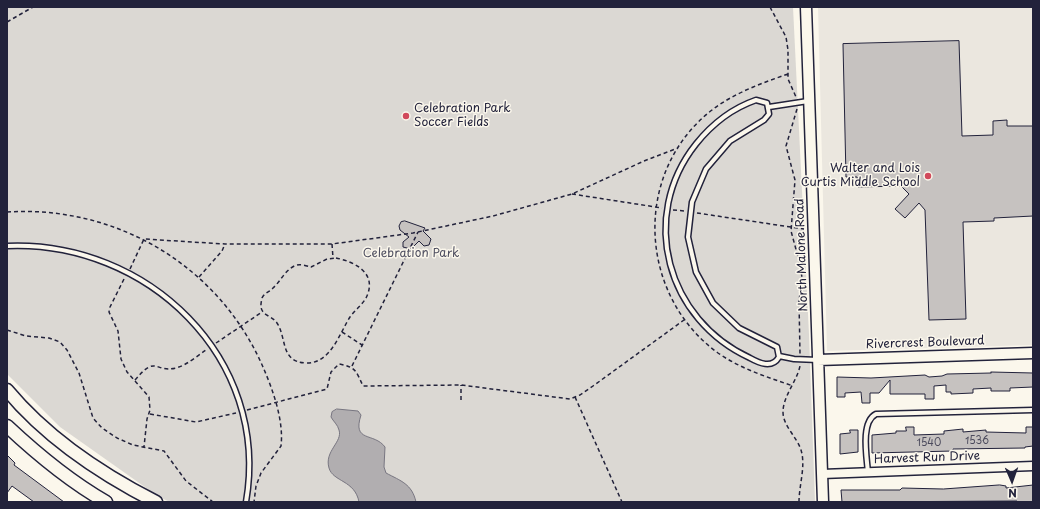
<!DOCTYPE html>
<html>
<head>
<meta charset="utf-8">
<style>
	body { margin:0 }
	#map { position:relative; width:1040px; height:509px; overflow:hidden; background:#fbf7ec; font-family:"Playpen Sans",sans-serif }
	canvas { display:block }
	.frame { position:absolute; inset:0; border:8px solid #22223b; pointer-events:none }
	.north { position:absolute; left:992px; top:461px; width:40px; height:40px; -webkit-text-stroke:3px #fbf7ec; paint-order:stroke; rotate:178deg; font-size:11px; font-weight:700; line-height:16px; text-align:center; color:#22223b }
	.north::after { content:''; display:block; margin:auto; width:14px; height:18px; background:#22223b; clip-path:polygon(50% 0,100% 100%,50% 72%,0 100%) }
</style>
</head>
<body>
<div id="map">
<canvas width="1040" height="509"></canvas>
<div class="frame"></div>
<div class="north">N</div>
</div>
<script>
const ctx = document.querySelector('canvas').getContext('2d');
ctx.lineJoin = 'round';
function fillPath(path, color) { ctx.fillStyle = color; ctx.fill(path, 'evenodd'); }
function strokePath(path, color, width, dash) { ctx.strokeStyle = color; ctx.lineWidth = width; ctx.lineCap = dash ? 'butt' : 'round'; ctx.setLineDash(dash || []); ctx.stroke(path); }
function label(font, color, halo, rows, align = 'center') {
  ctx.font = font + ' "Playpen Sans",sans-serif'; ctx.lineWidth = 3; ctx.setLineDash([]); ctx.textBaseline = 'middle'; ctx.strokeStyle = halo; ctx.fillStyle = color; for (const [text, x, y, turn = 0] of rows) {
    ctx.save(); ctx.translate(x, y); ctx.rotate((+turn || 0) * Math.PI / 180); ctx.textAlign = isNaN(turn) ? turn : align; if (halo) ctx.strokeText(text, 0, 0); ctx.fillText(text, 0, 0); ctx.restore();
  }
}
fillPath(new Path2D(`
	M818 7H1033V345L827 351Z`), '#ebe7df');
fillPath(new Path2D(`
	M7 7H793L809 334 815 502H170L159 497 60 427 7 374Z`), '#dbd8d3');
const water = new Path2D(`
	M337 409 358 411 361 415C352 443 374 432 385 447L384 467 386 473C401 481 412 484 416 502H359C355 480 333 482 329 468 324 451 343 442 339 430 338 425 333 421 331 417L332 412Z`);
fillPath(water, '#b1aeb0');
strokePath(water, '#787681', 1);
const building = new Path2D(`
	M959 41 962 136 993 135V121L1007 120V126H1033V216L994 218V221L963 222 966 319 929 320 925 210 919 203 905 218 895 209 909 194 901 186 858 187 857 177H846L843 44Z
	M405 221 425 228 423 231 431 239 429 245 424 246 419 241 411 249 403 247V242L409 237 400 230 399 226 401 222Z
	M991 372 1033 373V387L1010 388V391H991V388L973 389V393L951 394V392H946V385L934 386V399H925V394H890V380L879 393H870V403H862L861 392 845 393V397H837V377L871 378 925 375 929 377 942 376 947 374 991 373Z
	M906 427H914V435L944 434V431L963 429V432L986 430V432L1026 433V427H1033V446L1025 447V448L953 449V451L872 453V435L896 433V431H906Z
	M850 430H858V452L840 454V434L850 433Z
	M7 455 15 463 14 465 64 502H34L12 486 7 493Z
	M1000 485 1006 486V488L1033 485V502H1017V501L842 502 841 490H900L902 488 943 489Z`);
fillPath(building, '#c6c2c0');
strokePath(building, '#22223b', 1);
const service = new Path2D(`
	M756 100 767 103 769 114 764 120 730 141 706 169 692 202 688 237 696 272 713 303 739 328 777 347 779 357C772 369 759 363 750 358 667 320 638 217 696 144 712 124 733 108 756 100Z
	M769 107 808 101
	M7 246C147 240 271 358 246 502
	M779 356 794 359 818 360
	M868 473C867 458 860 422 876 414L1033 410`);
const minor = new Path2D(`
	M822 474 1033 466`);
const tertiary = new Path2D(`
	M806 7 823 502
	M818 360 1033 353`);
const secondary = new Path2D(`
	M7 390C47 438 101 474 156 502
	M7 426C38 455 69 481 106 502`);
strokePath(service, '#22223b', 7);
strokePath(minor, '#22223b', 11);
strokePath(tertiary, '#22223b', 13);
strokePath(secondary, '#22223b', 15);
strokePath(new Path2D(`
	M385 7H392
	M770 7 786 37 788 50V79L796 97
	M7 22 33 7
	M788 74C762 83 734 93 712 110 632 172 638 295 718 353 741 369 767 377 793 386
	M797 109 786 146 795 180 791 231 801 268 802 279 799 301 800 354
	M572 194 662 208
	M673 210 685 211
	M7 212C117 205 219 266 263 367 273 390 284 421 281 446L261 473 256 486 254 502
	M697 213 804 229
	M332 244 333 258
	M336 258C356 262 378 274 366 298 362 305 355 310 350 317 340 332 331 364 306 363 280 362 287 338 277 323 272 315 260 316 261 304 261 303 262 298 262 298 265 292 270 292 273 288 281 281 286 268 297 265 301 264 307 266 311 267L327 259Z
	M130 269 144 239 225 244H332L413 233 493 216 572 194 644 161 678 148
	M199 277 222 251 225 244
	M124 279 110 307 109 312 118 331 121 359 127 372 149 397 150 410 147 419 144 447
	M7 330 26 336 49 338 60 342 67 350 79 373 93 418 102 428 117 438 133 445 164 451 186 481 213 502
	M342 332 362 345
	M216 343 262 312
	M352 366 418 232
	M135 380C157 354 154 373 176 368 187 365 197 356 206 350
	M575 397 622 502
	M461 400V385
	M247 410 327 389 331 372 339 364C356 367 356 371 363 386L461 385 570 399 580 395 593 386 684 320
	M150 414 196 422 236 413
	M799 502C799 485 806 466 801 450 797 437 783 426 783 412 783 396 797 381 800 366`), '#22223b', 1.5, [4, 3]);
strokePath(service, '#fbf7ec', 4);
strokePath(minor, '#fbf7ec', 8);
strokePath(tertiary, '#fbf7ec', 10);
strokePath(secondary, '#fbf7ec', 12);
for (const [x, y, r, color] of [
	[406,116,4,"#d1495b"],
	[928,176,4,"#d1495b"]
]) { const dot = new Path2D(); dot.arc(x, y, r, 0, 2 * Math.PI); ctx.fillStyle = color; ctx.fill(dot); strokePath(dot, '#fbf7ec', 1.5); }
label('10px', '#4b4a5c', null, [
	["1536",977,441],
	["1540",929,443]
]);
label('12px', '#22223b', '#fbf7ec', [
	["Celebration Park",414,109],
	["Soccer Fields",414,123],
	["Walter and Lois",920,169,"right"],
	["Curtis Middle School",920,183,"right"]
], 'left');
label('12px', '#505061', '#fbf7ec', [
	["Celebration Park",411,254]
]);
label('12px', '#22223b', '#fbf7ec', [
	["North Malone Road",802,255,-92],
	["Rivercrest Boulevard",925,343,-2],
	["Harvest Run Drive",927,458,-2]
]);
</script>
</body>
</html>
